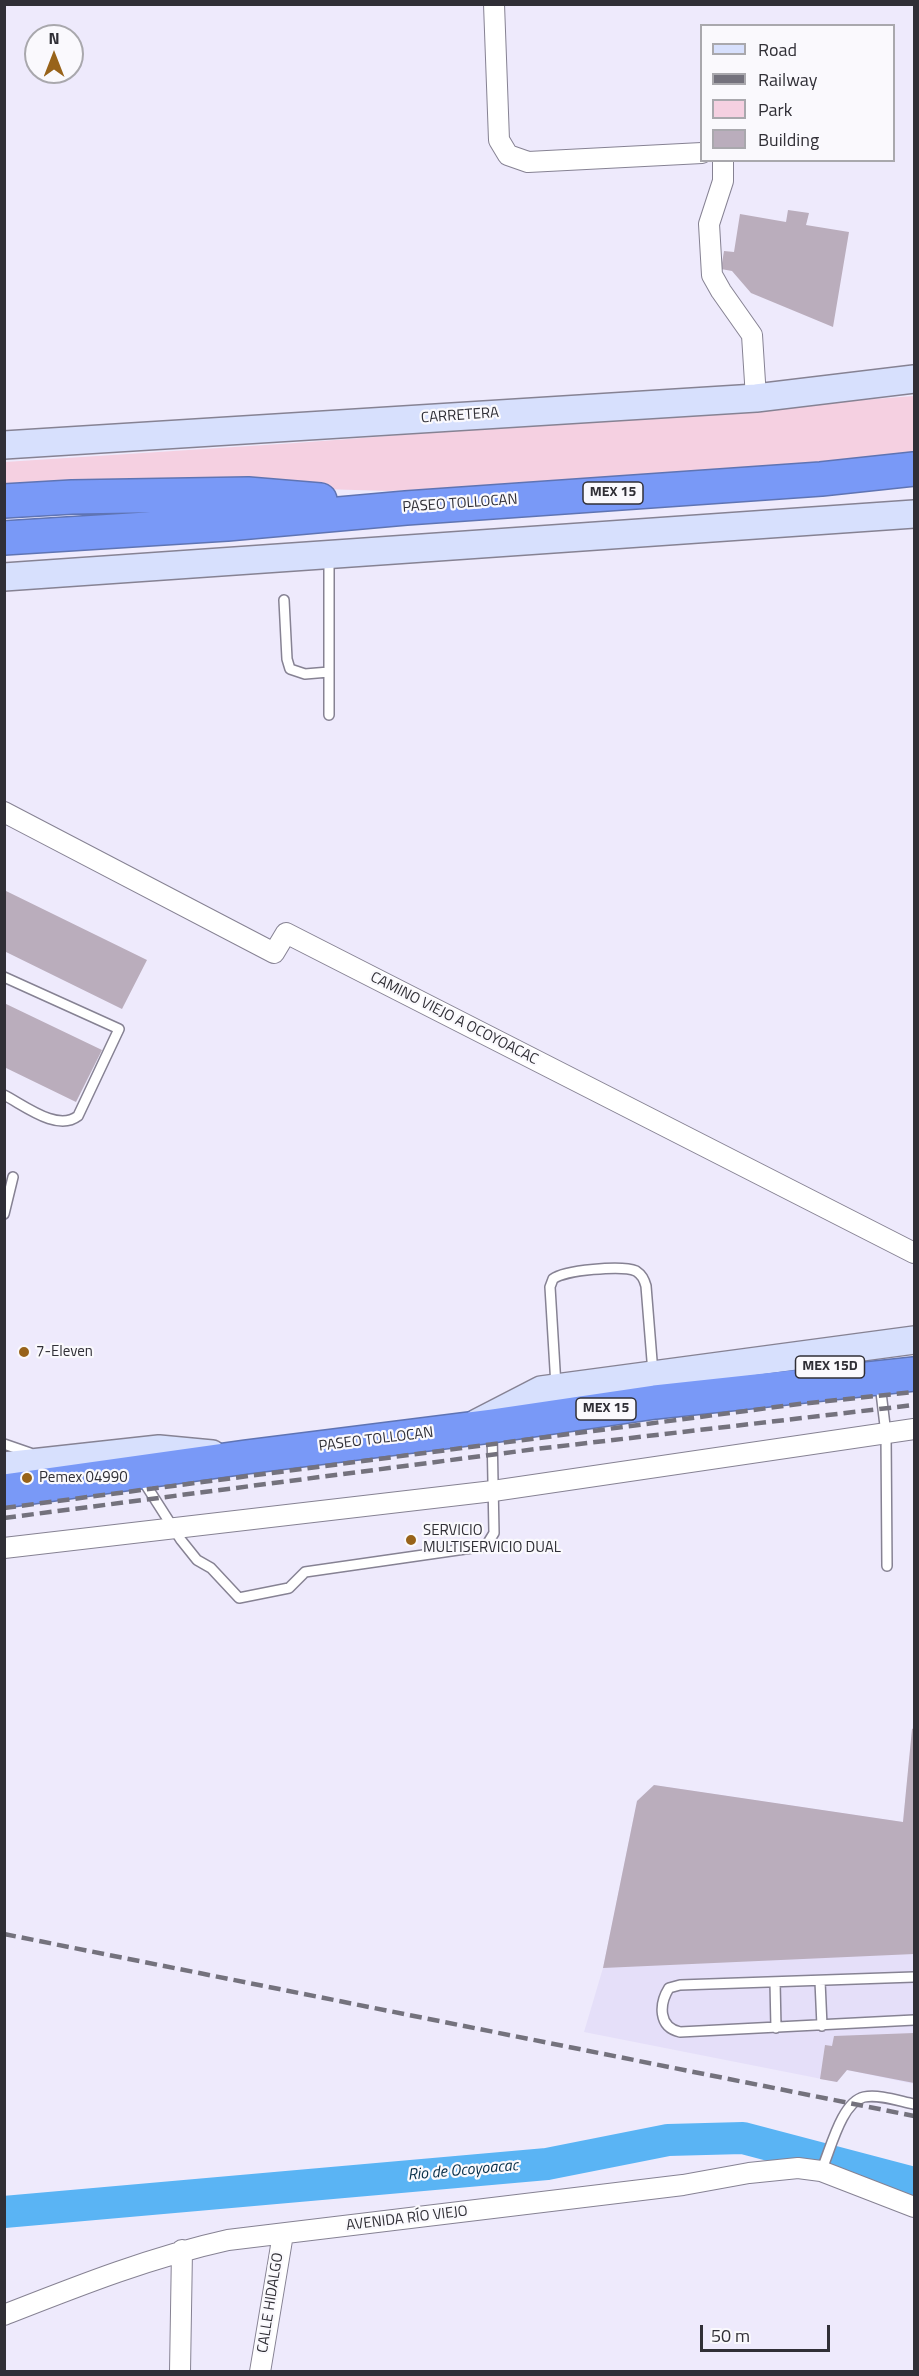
<!DOCTYPE html>
<html>
<head>
<meta charset="utf-8">
<style>
	body { margin:0 }
	#map { position:relative; width:919px; height:2376px; overflow:hidden; background:#eeeafc; font-family:"Titillium Web",sans-serif }
	canvas { display:block }
	.frame { position:absolute; inset:0; border:6px solid #302f36; pointer-events:none }
	.legend { position:absolute; left:700px; top:24px; width:195px; height:138px; box-sizing:border-box; background:#faf9fd; border:2px solid #a9a8ad; margin:0; padding:8px 10px; list-style:none; font-size:18px; color:#302f36 }
	.legend li { display:flex; align-items:center; gap:12px; height:30px }
	.legend b { width:30px; border:2px solid #a9a8ad }
	.north { position:absolute; left:24px; top:24px; width:60px; height:60px; box-sizing:border-box; background:#faf9fd; border:2px solid #a9a8ad; border-radius:50%; rotate:0deg; font-size:16px; font-weight:700; line-height:24px; text-align:center; color:#302f36 }
	.north::after { content:''; display:block; margin:auto; width:21px; height:27px; background:#98631a; clip-path:polygon(50% 0,100% 100%,50% 72%,0 100%) }
	.scale { position:absolute; left:700px; top:2325px; width:130px; height:27px; box-sizing:border-box; border:3px solid #302f36; border-top:0; padding-left:8px; font-size:18px; line-height:21px; white-space:nowrap; color:#302f36; -webkit-text-stroke:4px #faf9fd; paint-order:stroke }
</style>
</head>
<body>
<div id="map">
<canvas width="919" height="2376"></canvas>
<div class="frame"></div>
<ul class="legend">
<li><b style="height:8px;background:#d7e0fd"></b>Road</li>
<li><b style="height:8px;background:#74727d"></b>Railway</li>
<li><b style="height:16px;background:#f5d0e1"></b>Park</li>
<li><b style="height:16px;background:#baadbc"></b>Building</li>
</ul>
<div class="north">N</div>
<div class="scale">50 m</div>
</div>
<script>
const ctx = document.querySelector('canvas').getContext('2d');
ctx.lineJoin = 'round';
function fillPath(path, color) { ctx.fillStyle = color; ctx.fill(path, 'evenodd'); }
function strokePath(path, color, width, dash) { ctx.strokeStyle = color; ctx.lineWidth = width; ctx.lineCap = dash ? 'butt' : 'round'; ctx.setLineDash(dash || []); ctx.stroke(path); }
function label(font, color, halo, rows, align = 'center') {
  ctx.font = font + ' "Titillium Web",sans-serif'; ctx.lineWidth = 4.5; ctx.setLineDash([]); ctx.textBaseline = 'middle'; ctx.strokeStyle = halo; ctx.fillStyle = color; for (const [text, x, y, turn = 0] of rows) {
    ctx.save(); ctx.translate(x, y); ctx.rotate((+turn || 0) * Math.PI / 180); ctx.textAlign = isNaN(turn) ? turn : align; if (halo) ctx.strokeText(text, 0, 0); ctx.fillText(text, 0, 0); ctx.restore();
  }
}
fillPath(new Path2D(`
	M914 1712V2084L847 2070 837 2082 584 2032 603 1968 637 1801 654 1785 903 1822Z`), '#e5dff9');
fillPath(new Path2D(`
	M914 396V466L388 491 322 489 5 495V462L296 443Z`), '#f5d0e1');
strokePath(new Path2D(`
	M4 2212 547 2164 668 2140 743 2138 914 2183`), '#5ab4f4', 32);
fillPath(new Path2D(`
	M788 210 809 213 806 225 849 232 833 327 751 293 732 271 721 269 724 251 734 252 740 214 786 222Z
	M4 890 147 960 122 1009 4 951Z
	M4 1003 102 1050 76 1102 4 1067Z
	M914 1728V1954L603 1968 637 1801 654 1785 903 1822 912 1729Z
	M914 2033V2083L847 2070 837 2082 820 2079 825 2045 832 2046 834 2036Z`), '#baadbc');
const lane = new Path2D(`
	M329 556V715
	M284 600 287 659 290 669 305 674 329 672
	M4 977 119 1029 78 1116C57 1132 24 1105 4 1095
	M4 1214 13 1177
	M880 1384 886 1434 887 1566
	M556 1386 550 1287 553 1279C564 1270 622 1265 636 1271 642 1275 644 1279 646 1286L653 1373
	M4 1444 30 1453
	M142 1479 181 1540 197 1560 211 1568 239 1598 289 1588 305 1572 486 1546 494 1533 492 1431
	M914 1977 680 1985 669 1988C659 2004 658 2027 680 2032L914 2020
	M820 1981 822 2026
	M775 1982 776 2028
	M821 2171C830 2152 841 2102 864 2097 879 2094 899 2101 914 2104`);
const street = new Path2D(`
	M494 4 499 140 508 155 528 162 702 153
	M723 160V181L709 224 712 275 721 291 752 335 756 398
	M4 812 274 953 286 933 914 1253
	M4 1548 493 1491 914 1429
	M4 2315C78 2286 151 2257 228 2240L683 2185 749 2173 798 2168 821 2171 914 2207
	M180 2372 182 2250
	M260 2372 283 2234`);
const secondary = new Path2D(`
	M4 445 756 398 914 379
	M4 577 914 514
	M477 1423 541 1390 914 1340
	M4 1466 159 1449 212 1454`);
const highway = new Path2D(`
	M4 501 72 497 248 494 320 500
	M4 538 227 524 406 508 821 479 914 469
	M4 1491 246 1457 492 1426 655 1402 914 1374`);
strokePath(lane, '#868293', 12);
strokePath(street, '#868293', 22);
strokePath(secondary, '#868293', 30);
strokePath(highway, '#5f74b3', 36);
strokePath(lane, '#fff', 9);
strokePath(street, '#fff', 20);
strokePath(secondary, '#d7e0fd', 27);
strokePath(highway, '#7999f7', 33);
strokePath(new Path2D(`
	M4 1508 799 1404 914 1392
	M4 1518 536 1449 914 1405
	M4 1934 914 2116`), '#74727d', 4.5, [12, 6]);
for (const [x, y, r, color] of [
	[24,1352,6,"#98631a"],
	[27,1478,6,"#98631a"],
	[411,1540,6,"#98631a"]
]) { const dot = new Path2D(); dot.arc(x, y, r, 0, 2 * Math.PI); ctx.fillStyle = color; ctx.fill(dot); strokePath(dot, '#faf9fd', 2); }
for (const [x, y, w] of [
	[613,493,60],
	[830,1367,69],
	[606,1409,60]
]) { const box = new Path2D(); box.roundRect(x - w / 2, y - 11, w, 22, 4.5); ctx.fillStyle = '#faf9fd'; ctx.fill(box); strokePath(box, '#302f36', 1.5); }
label('bold 14px', '#302f36', null, [
	["MEX 15",613,493],
	["MEX 15D",830,1367],
	["MEX 15",606,1409]
]);
label('15px', '#302f36', '#faf9fd', [
	["CARRETERA",460,416,-4],
	["PASEO TOLLOCAN",460,504,-4],
	["CAMINO VIEJO A OCOYOACAC",454,1019,27],
	["PASEO TOLLOCAN",376,1440,-7],
	["AVENIDA RÍO VIEJO",407,2219,-7],
	["CALLE HIDALGO",271,2303,-81]
]);
label('15px', '#302f36', '#faf9fd', [
	["7-Eleven",36,1352],
	["Pemex 04990",39,1478],
	["SERVICIO",423,1531],
	["MULTISERVICIO DUAL",423,1548]
], 'left');
label('italic 16px', '#072f48', '#faf9fd', [
	["Rio de Ocoyoacac",463,2171,-5]
]);
</script>
</body>
</html>
